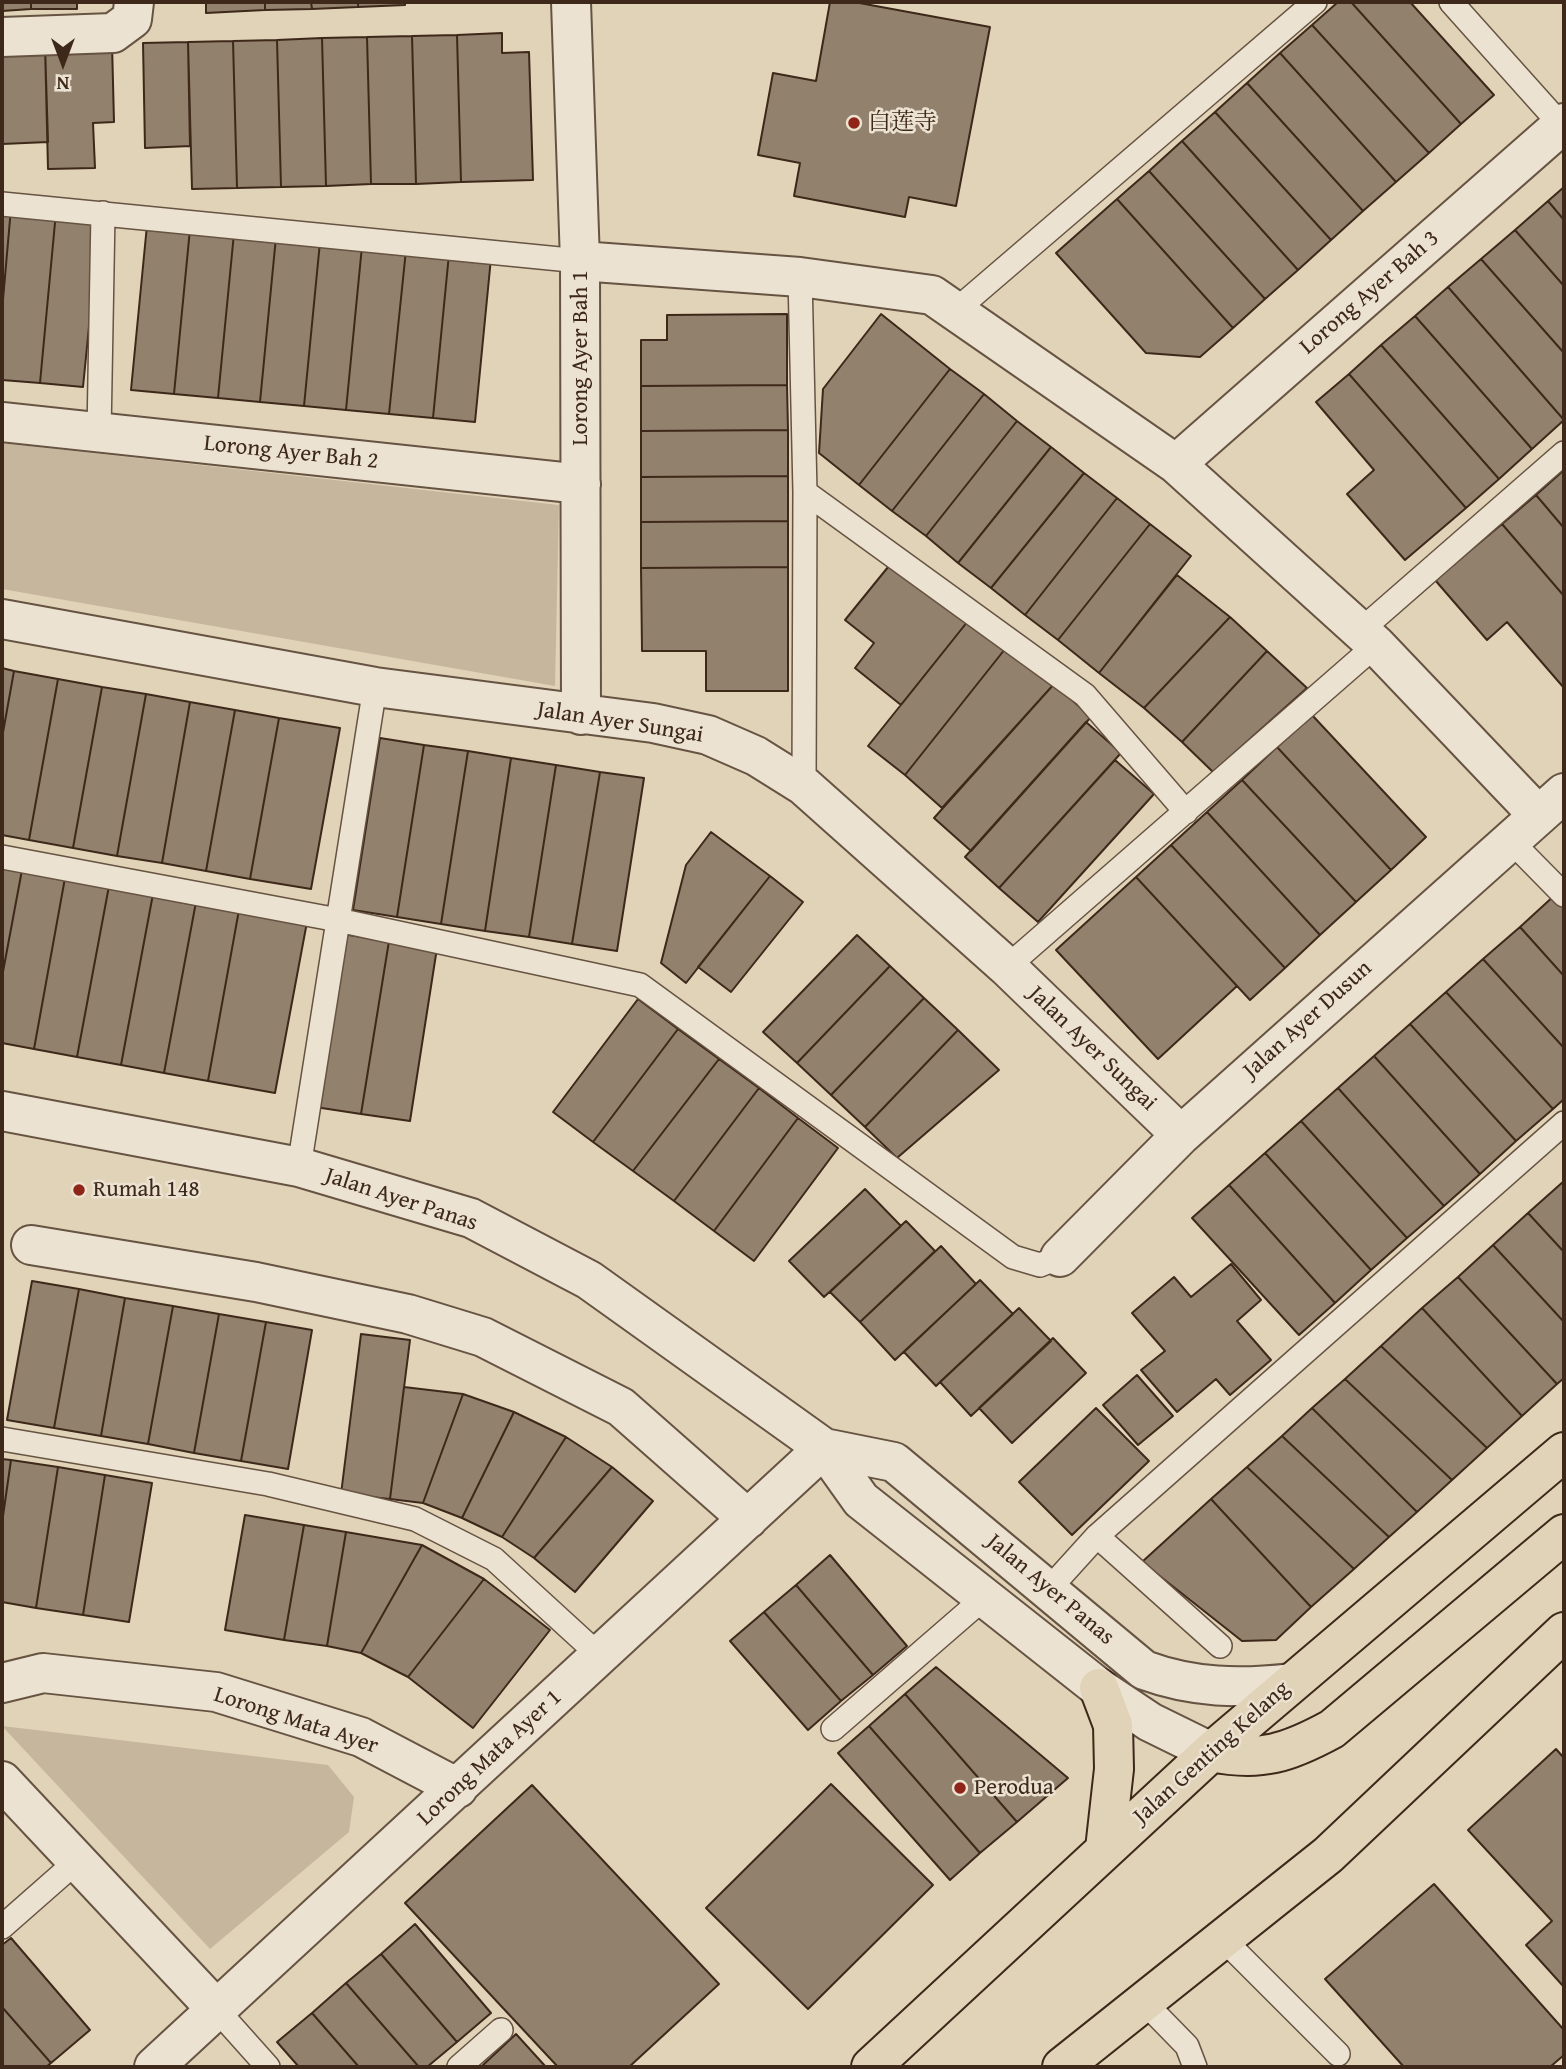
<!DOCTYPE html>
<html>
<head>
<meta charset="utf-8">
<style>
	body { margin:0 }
	#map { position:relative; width:1566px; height:2069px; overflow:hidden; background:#e1d3b8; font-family:"Gentium Book Plus",serif }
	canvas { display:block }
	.frame { position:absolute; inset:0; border:4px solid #3d281a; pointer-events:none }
	.north { position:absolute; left:28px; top:28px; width:70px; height:70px; -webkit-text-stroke:5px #ece2d1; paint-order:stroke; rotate:180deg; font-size:19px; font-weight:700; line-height:28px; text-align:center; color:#3d281a }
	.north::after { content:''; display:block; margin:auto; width:24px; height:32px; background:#3d281a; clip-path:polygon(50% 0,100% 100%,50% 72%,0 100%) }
</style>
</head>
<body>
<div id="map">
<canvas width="1566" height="2069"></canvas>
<div class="frame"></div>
<div class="north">N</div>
</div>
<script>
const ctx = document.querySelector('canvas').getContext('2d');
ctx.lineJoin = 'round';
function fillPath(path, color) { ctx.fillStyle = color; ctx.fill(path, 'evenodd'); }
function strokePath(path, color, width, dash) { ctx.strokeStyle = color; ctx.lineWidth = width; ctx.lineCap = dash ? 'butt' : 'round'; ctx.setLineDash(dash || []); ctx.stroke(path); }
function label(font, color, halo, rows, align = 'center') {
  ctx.font = font + ' "Gentium Book Plus","Noto Serif SC",serif'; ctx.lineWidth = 5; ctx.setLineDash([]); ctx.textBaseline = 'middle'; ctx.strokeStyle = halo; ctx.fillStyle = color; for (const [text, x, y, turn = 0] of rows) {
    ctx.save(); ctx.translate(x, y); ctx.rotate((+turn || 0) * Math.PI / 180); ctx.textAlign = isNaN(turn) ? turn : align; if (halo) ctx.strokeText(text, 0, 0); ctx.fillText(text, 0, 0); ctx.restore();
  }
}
fillPath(new Path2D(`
	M2 443 559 505 555 686 2 589Z
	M2 1726 328 1765 354 1797 349 1832 210 1949Z`), '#c5b69d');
const building = new Path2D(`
	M2 2H31V9L2 11Z
	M31 2H77V9H31Z
	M206 2H265V10L206 13Z
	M265 2H311L312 9 265 10Z
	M311 2H358V7L312 9Z
	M358 2H405V5L358 7Z
	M830 2H854L990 27 956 206 909 197 905 217 794 196 800 163 758 155 773 73 816 81Z
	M1338 2H1351L1461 124 1429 153 1312 25Z
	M1351 2H1410L1494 95 1461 124Z
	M1312 25 1429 153 1396 182 1280 53Z
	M502 33V53L529 52 533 180 461 182 457 35Z
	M457 35 461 182 416 184 412 36Z
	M412 36 416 184H371L367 37Z
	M367 37 371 184 326 186 322 38Z
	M322 38 326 186 281 187 277 40Z
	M277 40 281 187 237 188 233 41Z
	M233 41 237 188 192 189 188 42Z
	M188 42 190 146 145 148 143 43Z
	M112 43 114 122 93 123 95 168 48 169 45 45Z
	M2 45H45L48 142 2 144Z
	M1280 53 1396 182 1363 211 1247 83Z
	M1247 83 1363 211 1331 240 1215 112Z
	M1215 112 1331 240 1298 270 1182 141Z
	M1182 141 1298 270 1265 299 1149 171Z
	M1149 171 1265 299 1233 328 1117 199Z
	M1564 187V220L1548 201Z
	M1117 199 1233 328 1200 357 1146 353 1056 253Z
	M1548 201 1564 220V286L1515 230Z
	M2 207 11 208 2 311Z
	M11 208 56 212 40 383 2 380V311Z
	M56 212 100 216 83 387 40 383Z
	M147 225 190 229 174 394 131 390Z
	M190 229 234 233 218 398 174 394Z
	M1515 230 1564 286V353L1481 259Z
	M234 233 276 237 260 402 218 398Z
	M276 237 320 242 304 406 260 402Z
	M320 242 362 246 346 410 304 406Z
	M362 246 406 250 389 414 346 410Z
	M406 250 449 254 433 418 389 414Z
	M449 254 491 258 475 422 433 418Z
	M1481 259 1564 353V420L1448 287Z
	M1448 287 1564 420 1532 449 1415 316Z
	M787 314V385L641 386V340H667V315Z
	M881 314 950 369 859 485 819 453 823 389Z
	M1415 316 1532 449 1499 479 1381 345Z
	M1381 345 1499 479 1466 508 1349 374Z
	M950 369 984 394 892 511 859 485Z
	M1349 374 1466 508 1405 560 1347 494 1374 470 1316 402Z
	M787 385 788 430 641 431V386Z
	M984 394 1017 421 926 536 892 511Z
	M1017 421 1051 447 958 563 926 536Z
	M788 430V476L641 477V431Z
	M1051 447 1084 473 991 588 958 563Z
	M1564 470V528L1536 495Z
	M1084 473 1117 498 1025 615 991 588Z
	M788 476V521L641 522V477Z
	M1536 495 1564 528V596L1502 524Z
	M1117 498 1150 524 1058 640 1025 615Z
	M788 521V567L641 568V522Z
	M1150 524 1191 556 1099 673 1058 640Z
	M1502 524 1564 596V688L1507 622 1487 640 1435 580Z
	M897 556 972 616 901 705 855 668 874 643 845 620Z
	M788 567V691H706V651H642L641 568Z
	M1177 575 1230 617 1144 708 1099 673Z
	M972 616 1009 644 905 775 868 746Z
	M1230 617 1267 651 1182 742 1144 708Z
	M1009 644 1054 684 942 808 905 775Z
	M1267 651 1307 688 1213 772 1182 742Z
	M2 668 14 671 2 738Z
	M14 671 58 679 29 840 2 835V738Z
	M58 679 102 687 73 848 29 840Z
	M1054 684 1091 717 971 851 934 818Z
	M102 687 146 694 117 856 73 848Z
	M146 694 190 702 162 863 117 856Z
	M190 702 235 710 206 871 162 863Z
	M235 710 279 718 250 879 206 871Z
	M1312 715 1426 837 1391 870 1277 747Z
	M279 718 340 728 311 889 250 879Z
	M1086 722 1121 753 999 888 965 857Z
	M380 738 424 745 397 917 353 910Z
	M424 745 468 751 441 924 397 917Z
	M1277 747 1391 870 1356 902 1242 780Z
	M468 751 511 758 485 931 441 924Z
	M511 758 556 765 529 937 485 931Z
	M1115 760 1154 794 1038 922 999 888Z
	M556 765 600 772 572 944 529 937Z
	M600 772 644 778 617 951 572 944Z
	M1242 780 1356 902 1320 935 1207 812Z
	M1207 812 1320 935 1285 968 1171 845Z
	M711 832 770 876 686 983 661 963 686 865Z
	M1171 845 1285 968 1250 1000 1136 877Z
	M2 867 22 870 2 977Z
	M22 870 65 878 34 1049 2 1043V977Z
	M770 876 803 902 731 992 698 967Z
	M1136 877 1237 986 1158 1059 1056 950Z
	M65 878 109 886 77 1057 34 1049Z
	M109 886 153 894 121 1065 77 1057Z
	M153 894 196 902 164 1073 121 1065Z
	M1556 894 1564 904V976L1520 927Z
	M196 902 239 910 208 1081 164 1073Z
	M239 910 307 922 275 1093 208 1081Z
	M1520 927 1564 976V1048L1483 959Z
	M342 934 389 941 361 1114 315 1107Z
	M857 935 890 966 797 1063 763 1032Z
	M389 941 437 948 410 1121 361 1114Z
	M1483 959 1564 1048V1099L1553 1109 1446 992Z
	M890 966 924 998 831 1095 797 1063Z
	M1446 992 1553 1109 1516 1141 1410 1024Z
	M924 998 958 1030 865 1127 831 1095Z
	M638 999 678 1029 593 1142 553 1112Z
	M1410 1024 1516 1141 1480 1174 1374 1056Z
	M678 1029 719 1059 633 1171 593 1142Z
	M958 1030 999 1070 897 1158 865 1127Z
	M1374 1056 1480 1174 1444 1206 1338 1088Z
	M719 1059 759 1088 674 1201 633 1171Z
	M759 1088 798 1118 714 1231 674 1201Z
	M1338 1088 1444 1206 1407 1238 1301 1121Z
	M798 1118 838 1148 754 1261 714 1231Z
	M1301 1121 1407 1238 1371 1270 1265 1153Z
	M1265 1153 1371 1270 1335 1303 1229 1185Z
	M1564 1181V1252L1528 1213Z
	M1229 1185 1335 1303 1299 1335 1192 1218Z
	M865 1189 901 1226 824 1297 789 1261Z
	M1528 1213 1564 1252V1322L1493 1245Z
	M906 1221 935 1251 860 1322 830 1292Z
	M1493 1245 1564 1322V1378L1557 1384 1458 1277Z
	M941 1246 976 1284 895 1360 860 1322Z
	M1231 1264 1261 1300 1237 1321 1271 1360 1230 1395 1216 1379 1177 1412 1141 1370 1165 1351 1132 1313 1174 1277 1191 1297Z
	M1458 1277 1557 1384 1522 1416 1422 1308Z
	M980 1280 1013 1314 936 1386 904 1352Z
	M32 1281 79 1289 54 1428 7 1420Z
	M79 1289 125 1298 101 1436 54 1428Z
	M125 1298 173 1306 148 1444 101 1436Z
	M173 1306 219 1314 194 1453 148 1444Z
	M1019 1308 1051 1341 971 1416 940 1382Z
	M1422 1308 1522 1416 1487 1448 1381 1346Z
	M219 1314 266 1322 241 1461 194 1453Z
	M266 1322 312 1330 288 1469 241 1461Z
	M361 1334 410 1340 390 1499 341 1494Z
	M1053 1338 1086 1373 1012 1443 979 1408Z
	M1381 1346 1487 1448 1452 1480 1345 1379Z
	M1137 1375 1173 1416 1138 1445 1103 1405Z
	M1345 1379 1452 1480 1417 1512 1312 1408Z
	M404 1387 463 1394 423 1503 390 1499Z
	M463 1394 514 1412 462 1518 423 1503Z
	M1096 1408 1149 1461 1072 1535 1019 1482Z
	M1312 1408 1417 1512 1389 1537 1282 1436Z
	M514 1412 566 1437 502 1537 462 1518Z
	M1282 1436 1389 1537 1354 1569 1247 1467Z
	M566 1437 612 1467 534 1558 502 1537Z
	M2 1459 11 1460 2 1523Z
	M11 1460 58 1467 36 1608 2 1602V1523Z
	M58 1467 105 1475 83 1615 36 1608Z
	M612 1467 653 1501 575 1592 534 1558Z
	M1247 1467 1354 1569 1311 1607 1211 1499Z
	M105 1475 152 1483 129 1622 83 1615Z
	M1211 1499 1311 1607 1276 1640 1242 1641 1142 1562Z
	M245 1515 304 1525 284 1640 225 1630Z
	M304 1525 346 1532 327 1646 284 1640Z
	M346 1532 422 1545 361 1653 327 1646Z
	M422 1545 484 1579 408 1677 361 1653Z
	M830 1555 907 1646 873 1675 796 1585Z
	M484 1579 550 1630 473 1728 408 1677Z
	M796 1585 873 1675 841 1701 764 1612Z
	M764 1612 841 1701 808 1730 730 1641Z
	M936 1667 1068 1778 1017 1822 905 1694Z
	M905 1694 1017 1822 980 1853 869 1726Z
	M869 1726 980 1853 950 1880 838 1753Z
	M1556 1749 1564 1758V1987L1526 1945 1552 1921 1468 1830Z
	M831 1784 933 1885 808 2009 706 1908Z
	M532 1785 719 1984 629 2067H558L405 1903Z
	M1434 1884 1564 2030V2055L1550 2067H1404L1325 1979Z
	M415 1924 491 2013 457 2042 381 1954Z
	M11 1938 90 2030 51 2063 2 2007V1945Z
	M381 1954 457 2042 427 2067H419L346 1983Z
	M346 1983 419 2067H359L312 2013Z
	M2 2007 51 2063 46 2067H2Z
	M312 2013 359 2067H299L277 2042Z
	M516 2034 546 2067H485L483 2065Z`);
fillPath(building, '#92816c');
strokePath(building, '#3d281a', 2);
const service = new Path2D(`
	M1451 2 1561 125
	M2 204 580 261
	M800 277 805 492 804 786
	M955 311 1315 2
	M99 433 103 213
	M805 492 1085 695 1186 812
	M1360 631 1564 453
	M1510 840 1564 895
	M2 857 338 920 640 985 1013 1257 1040 1265 1060 1257
	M1007 967 1376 645
	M299 1167 375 687
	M2 1439 268 1484 415 1519 494 1559 600 1656
	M1097 1536 1220 1646
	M1049 1589 1097 1536 1564 1123
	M833 1729 984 1598
	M2 1927 76 1862
	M1223 1939 1338 2054
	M1144 2002 1187 2046 1195 2067
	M218 2011 268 2067
	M459 2067 501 2030`);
const minor = new Path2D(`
	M571 2 580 261 581 715
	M2 37 113 33 132 19 134 2
	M580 261 800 277 932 295 1176 464 1376 645 1538 815
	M2 422 581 484
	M1176 464 1564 123
	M2 619 375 687 653 723 708 735 756 756 804 786 1007 967 1181 1135
	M31 1245 256 1282 408 1314 483 1337 621 1407 748 1519
	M1060 1257 1181 1135 1564 793
	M2 1683 43 1673 216 1692 361 1737 458 1788
	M2 1781 218 2011
	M154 2067 824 1448`);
const tertiary = new Path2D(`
	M2 1111 299 1167 471 1218 589 1280 824 1448 861 1500 1099 1688 1150 1722 1211 1752
	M824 1448 894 1462 1144 1670C1193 1688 1240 1689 1291 1683`);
const primary = new Path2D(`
	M1099 1688 1113 1725 1114 1769 1105 1849
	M1211 1752C1261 1762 1288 1753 1332 1729L1564 1534
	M871 2067 1211 1752 1564 1452
	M1062 2067 1328 1855 1564 1632`);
strokePath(service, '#665342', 26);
strokePath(minor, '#665342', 42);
strokePath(tertiary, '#665342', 42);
strokePath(primary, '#3d281a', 42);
strokePath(service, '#ece2d1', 23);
strokePath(minor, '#ece2d1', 38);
strokePath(tertiary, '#ece2d1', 38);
strokePath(primary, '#e1d3b8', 38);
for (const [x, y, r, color] of [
	[854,123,7,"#8f2418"],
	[79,1190,7,"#8f2418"],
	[960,1788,7,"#8f2418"]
]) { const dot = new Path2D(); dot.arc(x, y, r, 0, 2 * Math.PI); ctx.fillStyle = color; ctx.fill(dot); strokePath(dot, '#ece2d1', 2.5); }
label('23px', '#3d281a', '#ece2d1', [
	["白莲寺",868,123],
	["Rumah 148",93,1190],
	["Perodua",974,1788]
], 'left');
label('23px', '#3d281a', '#ece2d1', [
	["Lorong Ayer Bah 3",1370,293,-41],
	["Lorong Ayer Bah 1",581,358,-90],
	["Lorong Ayer Bah 2",291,453,6],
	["Jalan Ayer Sungai",620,723,9],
	["Jalan Ayer Dusun",1308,1020,-42],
	["Jalan Ayer Sungai",1092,1049,44],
	["Jalan Ayer Panas",401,1200,18],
	["Jalan Ayer Panas",1050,1590,40],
	["Lorong Mata Ayer",296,1721,18],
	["Jalan Genting Kelang",1212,1753,-42],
	["Lorong Mata Ayer 1",490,1758,-43]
]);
</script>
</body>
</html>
